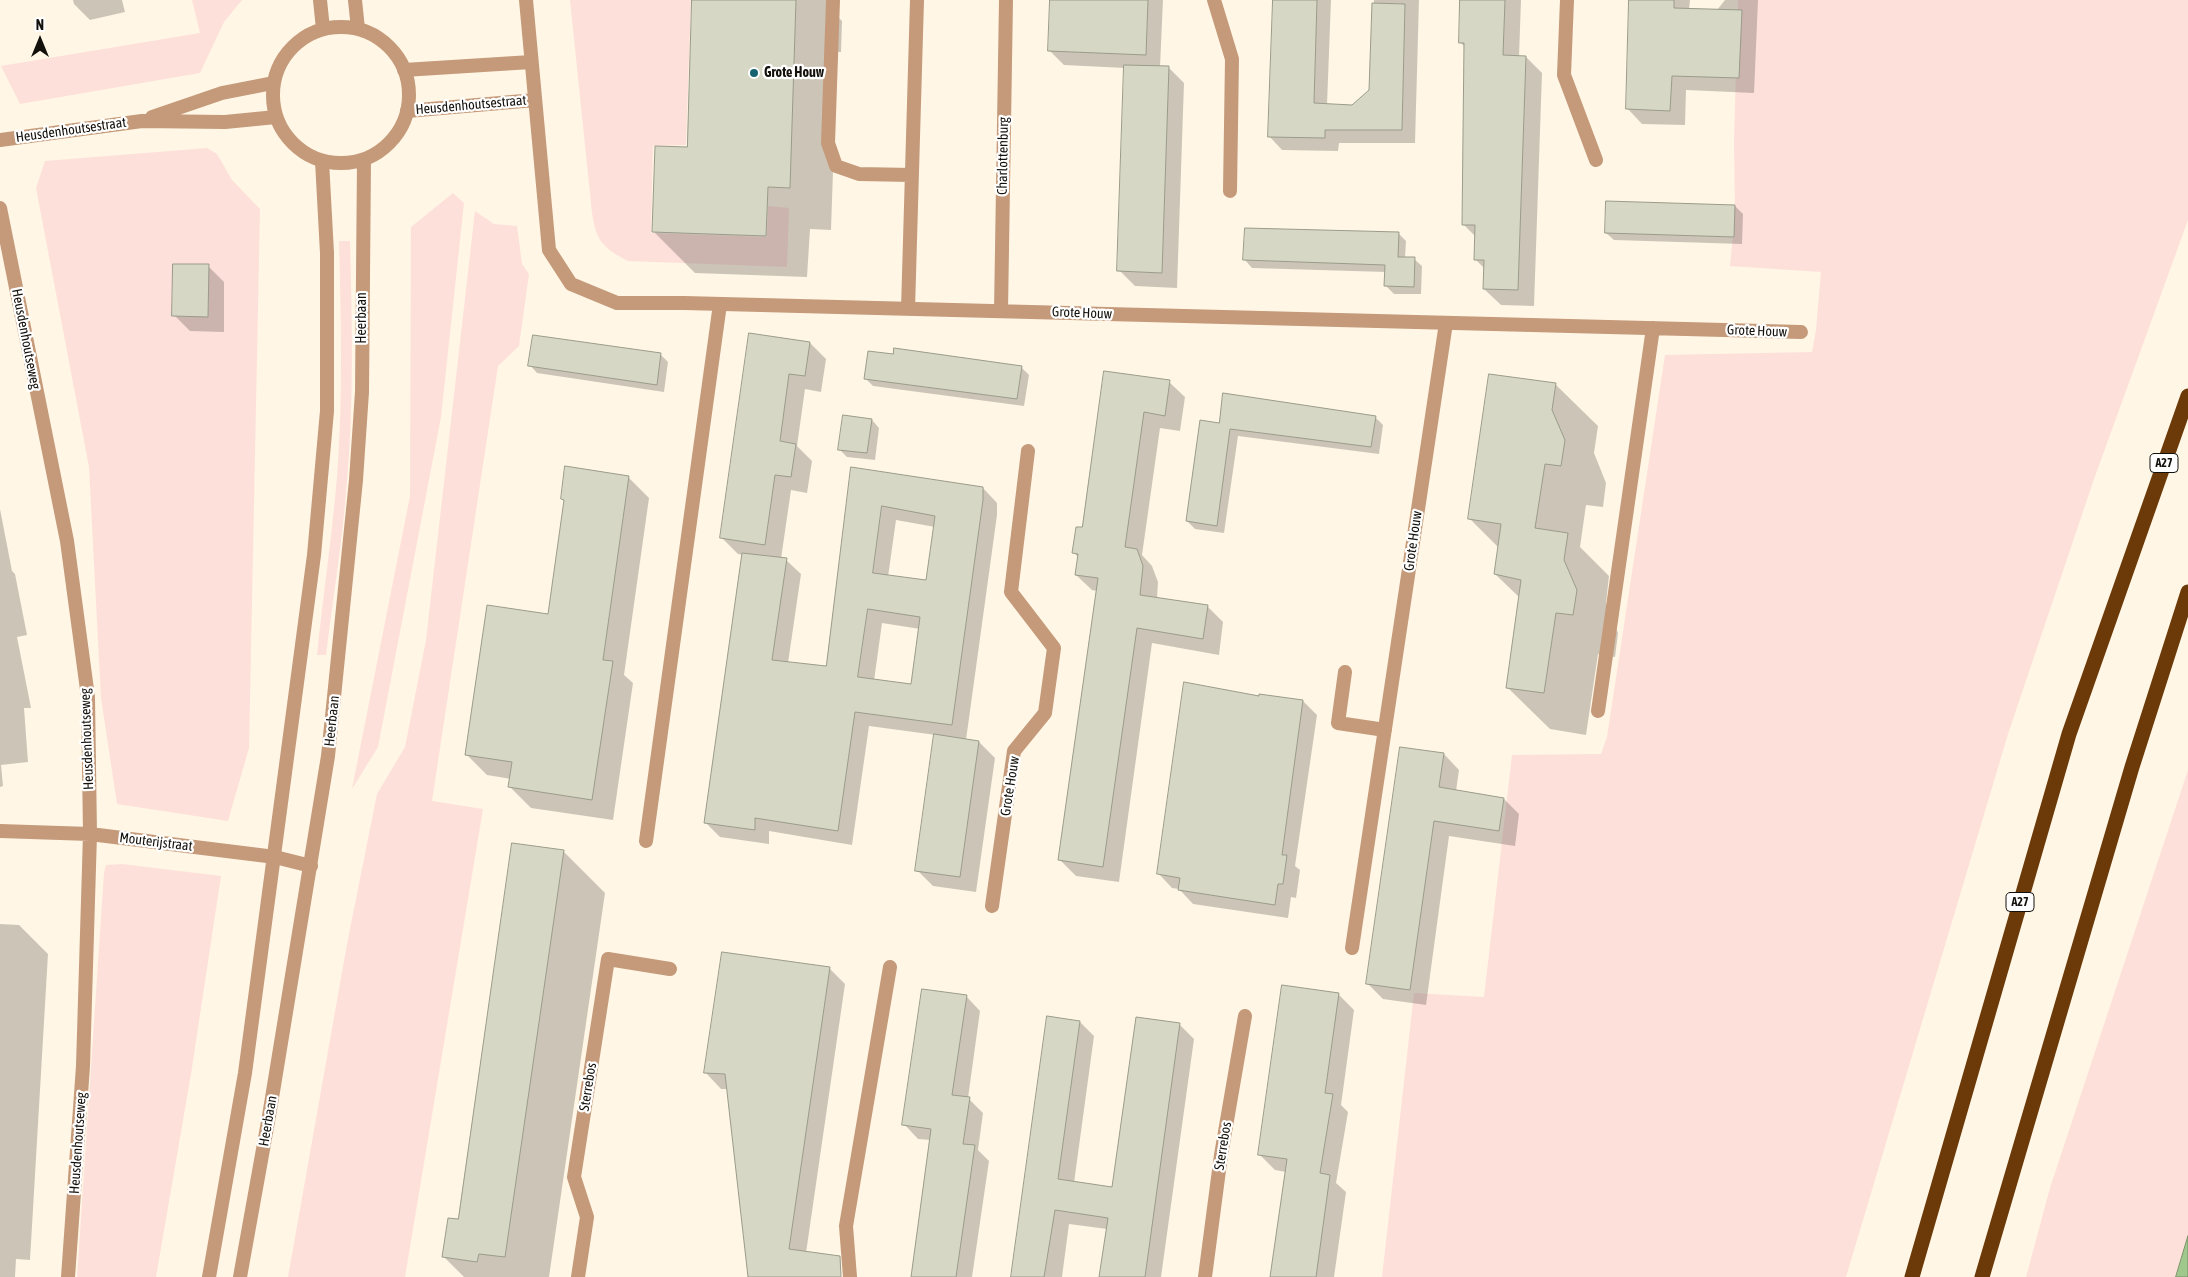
<!DOCTYPE html>
<html>
<head>
<meta charset="utf-8">
<style>
	body { margin:0 }
	#map { position:relative; width:2188px; height:1277px; overflow:hidden; background:#fff6e5; font-family:"Asap Condensed",sans-serif }
	canvas { display:block }
	.north { position:absolute; left:15px; top:15px; width:50px; height:50px; -webkit-text-stroke:4px #fff; paint-order:stroke; rotate:0deg; font-size:14px; font-weight:700; line-height:20px; text-align:center; color:#14110c }
	.north::after { content:''; display:block; margin:auto; width:18px; height:22px; background:#14110c; clip-path:polygon(50% 0,100% 100%,50% 72%,0 100%) }
</style>
</head>
<body>
<div id="map">
<canvas width="2188" height="1277"></canvas>
<div class="north">N</div>
</div>
<script>
const ctx = document.querySelector('canvas').getContext('2d');
ctx.lineJoin = 'round';
function fillPath(path, color) { ctx.fillStyle = color; ctx.fill(path, 'evenodd'); }
function strokePath(path, color, width, dash) { ctx.strokeStyle = color; ctx.lineWidth = width; ctx.lineCap = dash ? 'butt' : 'round'; ctx.setLineDash(dash || []); ctx.stroke(path); }
function label(font, color, halo, rows, align = 'center') {
  ctx.font = font + ' "Asap Condensed",sans-serif'; ctx.lineWidth = 4.5; ctx.setLineDash([]); ctx.textBaseline = 'middle'; ctx.strokeStyle = halo; ctx.fillStyle = color; for (const [text, x, y, turn = 0] of rows) {
    ctx.save(); ctx.translate(x, y); ctx.rotate((+turn || 0) * Math.PI / 180); ctx.textAlign = isNaN(turn) ? turn : align; if (halo) ctx.strokeText(text, 0, 0); ctx.fillText(text, 0, 0); ctx.restore();
  }
}
fillPath(new Path2D(`
	M192 0H242L224 22 200 73 20 104 1 66 200 33Z
	M570 0H691L686 145 653 146 651 233 767 237 768 206 789 208 787 267 628 261C603 248 596 241 592 213Z
	M1738 0H2188V220L2094 479 2008 734 1846 1277H1382L1414 993 1484 997 1512 755 1601 754 1607 737 1665 355 1812 352 1816 330 1821 272 1730 266 1735 215 1734 141Z
	M207 148 217 154 232 180 260 209 249 748 228 821 117 804 101 698 89 467 36 188 45 161Z
	M453 193 464 203 441 417 378 747 352 789 410 496 411 227Z
	M475 211 494 224 517 226 522 264 529 274 519 346 498 366 432 801 483 809 405 1277H288L347 944 377 794 405 747 426 640Z
	M339 241H350C352 321 354 401 347 481 343 539 333 597 326 655H317C323 596 332 536 337 477 343 398 341 320 339 241Z
	M2188 770V1236L2176 1277H2026L2050 1188Z
	M122 864 221 876 191 1074 156 1277H77L104 873 106 865Z`), '#fee0da');
const water = new Path2D(`
	M2188 1236V1277H2176Z`);
fillPath(water, '#a0c88d');
strokePath(water, '#769166', 1);
fillPath(new Path2D(`
	M73 0H122L125 12 90 20 74 4Z
	M693 0H839L838 17 842 21 841 52H837L831 230 810 229 807 277 695 273 653 231 688 149Z
	M1051 0H1163L1160 67H1168L1184 83 1177 288 1135 286 1119 270 1125 68 1064 65 1049 50Z
	M1274 0H1331L1327 105 1352 106 1370 91 1374 0H1419L1415 143H1339L1338 151 1282 150 1269 136Z
	M1462 0H1521L1519 57H1526L1542 73 1534 306 1501 305 1484 289 1485 269 1475 259 1476 237 1463 224 1465 47 1460 42Z
	M1631 0H1690L1689 9 1717 10 1725 0H1758L1754 93 1686 90 1685 125 1642 124 1627 108Z
	M1735 206 1743 214 1742 244 1614 240 1606 233Z
	M1398 233 1406 241 1405 258 1414 259 1422 266 1421 294H1394L1386 286V272L1252 268 1245 260Z
	M208 266 224 282V332L190 331 174 315Z
	M750 334 810 343 826 359 821 392 805 389 797 446 812 461 807 493 791 490 781 559 786 560 801 574 788 663 827 668 852 468 983 488 997 503V515L966 740 979 742 995 758 976 892 933 886 917 870 936 735 869 726 852 845 769 831V844L720 837 705 822 743 555 738 554 722 538ZM896 520 935 527 927 582 888 577ZM882 623 920 629 912 686 874 681Z
	M660 354 668 362 664 392 537 373 530 365Z
	M1021 367 1029 375 1024 406 873 386 865 378Z
	M1105 372 1169 382 1185 397 1180 431 1160 428 1142 555 1152 566 1158 582 1157 599 1207 606 1223 622 1219 655 1152 643 1119 882 1076 876 1060 860 1097 591 1092 590 1076 575 1079 558 1074 553 1083 528Z
	M1556 385 1598 426 1594 453 1606 483 1603 507 1586 505 1580 547 1609 576 1606 603 1618 633 1615 657 1598 654 1586 735 1550 729 1508 688 1520 598 1495 574 1499 548 1469 518Z
	M1375 417 1383 425 1379 454 1238 436 1224 533 1195 529 1187 521 1220 424Z
	M872 420 879 428 875 460 847 457 839 449Z
	M628 477 649 498 624 675 633 683 613 820 531 808 510 787 511 779 487 775 466 754 549 616 565 502 562 499Z
	M0 509 12 571 15 574 27 635 17 637 31 708H24L28 762 1 765 3 786 0 787Z
	M1303 701 1317 715 1295 866 1300 870 1296 898 1291 897 1288 918 1193 904 1179 889 1172 888 1159 874Z
	M1444 754 1459 770 1456 791 1504 799 1519 814 1515 846 1449 836 1426 1005 1383 999 1367 983Z
	M563 851 605 893 549 1277H464L444 1257 459 1220Z
	M0 924 19 925 48 954 30 1260 16 1259 15 1277H0Z
	M723 954 829 968 845 984 806 1253 825 1277 749 1276 728 1089H721L706 1073Z
	M1338 994 1354 1010 1341 1105 1348 1112 1336 1183 1346 1192 1334 1277H1272L1286 1172 1275 1170 1259 1154Z
	M966 996 980 1011 968 1098 983 1113 978 1150 989 1161 972 1277H912L931 1140 918 1139 904 1124Z
	M1080 1022 1094 1036 1074 1183 1113 1188 1180 1025 1194 1039 1161 1277H1101L1107 1229 1069 1224 1062 1277H1013Z`), '#0003');
const building = new Path2D(`
	M692 0H796L790 188 768 187 766 236 652 232 655 146 687 147Z
	M1050 0H1148L1146 55 1048 51Z
	M1273 0H1317L1314 103 1352 105 1369 90 1372 3 1405 4 1402 130H1325V138L1268 137Z
	M1460 0H1505L1503 55 1526 56 1518 290 1483 289 1484 260H1474L1475 225H1462L1464 43H1459Z
	M1629 0H1674V8L1742 10 1739 78 1672 76 1670 111 1626 109Z
	M1124 65 1169 66 1162 273 1117 271Z
	M1606 201 1735 205 1734 237 1605 233Z
	M1245 228 1399 232 1398 257H1415L1414 287 1384 286 1385 265 1243 260Z
	M173 264H209L208 317 172 316Z
	M749 333 810 342 805 376 789 374 780 441 796 444 791 477 775 475 765 545 720 538Z
	M533 335 661 353 657 385 528 366Z
	M894 348 1022 366 1017 399 864 379 868 351 893 354Z
	M1104 371 1170 380 1165 416 1144 412 1125 547 1137 549 1143 566 1140 595 1208 605 1203 639 1137 628 1103 867 1058 860 1098 578 1075 575 1078 554 1072 553 1076 527H1082Z
	M1489 374 1556 383 1552 410 1565 440 1561 466 1545 464 1535 528 1568 533 1564 560 1577 590 1573 615 1556 613 1544 693 1506 688 1521 580 1494 574 1501 524 1468 519Z
	M1223 393 1376 416 1371 447 1230 429 1217 526 1186 521 1200 420 1219 423Z
	M843 415 872 419 867 453 838 450Z
	M565 466 629 476 603 660 613 661 592 800 508 787 512 762 465 755 487 605 548 614 564 500 561 499Z
	M851 467 983 487V500L952 725 855 712 838 831 755 818V830L704 823 742 553 787 558 772 660 826 666ZM882 506 935 516 926 580 873 573ZM868 609 920 617 911 684 858 677Z
	M1184 682 1259 696V694L1303 700 1282 855H1287L1283 884H1278L1275 905 1178 890 1180 878 1157 874Z
	M934 734 979 741 960 877 915 871Z
	M1400 747 1444 753 1439 787 1504 798 1499 831 1434 821 1410 990 1366 984Z
	M512 843 564 850 505 1257 479 1254 477 1262 442 1257 448 1218 458 1219Z
	M722 952 830 967 789 1249 840 1256 841 1277H748L725 1074 704 1073Z
	M1282 985 1339 993 1325 1093 1333 1094 1320 1173 1330 1175 1316 1277H1270L1287 1159 1258 1155Z
	M922 989 967 995 952 1095 970 1097 963 1144 975 1145 956 1277H911L931 1129 902 1125Z
	M1047 1016 1080 1021 1058 1179 1112 1187 1136 1017 1180 1023 1145 1277H1099L1108 1218 1055 1210 1044 1277H1011Z`);
fillPath(building, '#d6d7c5');
strokePath(building, '#9a9b8a', 1);
strokePath(new Path2D(`
	M1214 0 1232 59 1230 191
	M1567 0 1564 75 1596 160
	M1345 672 1338 723 1385 730
	M646 841 720 304
	M992 906 1014 751 1045 713 1054 648 1011 592 1028 451
	M1352 948 1446 323
	M1205 1277 1221 1155 1245 1016`), '#c59a7a', 14);
strokePath(new Path2D(`
	M526 0 549 250 571 284 617 303H684L1801 332
	M833 0 828 143 836 166 859 174 912 175
	M404 70 531 62
	M407 111 535 100
	M152 117 222 93 273 83
	M0 140 142 121 225 122 276 117
	M0 208 67 541 88 697 90 834 83 1066 68 1277
	M908 309 917 0
	M1001 311 1006 0
	M1598 711 1653 328
	M0 831 90 834 275 857 311 866
	M578 1277 587 1217 574 1177 608 959 670 969
	M850 1277 846 1226 890 967`), '#c59a7a', 14);
strokePath(new Path2D(`
	M320 0 323 29
	M355 0 358 29
	M273 95a68 68 0 1 1 136 0a68 68 0 1 1-136 0Z
	M209 1277 245 1073 314 555 327 411V253L322 161
	M240 1277 269 1116 328 756 356 480 362 392 364 160`), '#c59a7a', 14);
strokePath(new Path2D(`
	M1912 1277 2069 734 2188 396
	M1982 1277 2132 767 2188 592`), '#6c3a09', 15);
for (const [x, y, r, color] of [
	[754,73,5,"#186270"]
]) { const dot = new Path2D(); dot.arc(x, y, r, 0, 2 * Math.PI); ctx.fillStyle = color; ctx.fill(dot); strokePath(dot, '#fff', 2); }
for (const [x, y, w] of [
	[2164,463,28],
	[2020,902,28]
]) { const box = new Path2D(); box.roundRect(x - w / 2, y - 9.5, w, 19, 4); ctx.fillStyle = '#fff'; ctx.fill(box); strokePath(box, '#14110c', 1); }
label('bold 12px', '#14110c', null, [
	["A27",2164,463],
	["A27",2020,902]
]);
label('bold 14px', '#14110c', '#fff', [
	["Grote Houw",764,73]
], 'left');
label('14px', '#14110c', '#fff', [
	["Heusdenhoutsestraat",471,105,-5],
	["Heusdenhoutsestraat",71,130,-8],
	["Charlottenburg",1003,156,-89],
	["Grote Houw",1082,313,2],
	["Heerbaan",362,318,-90],
	["Grote Houw",1757,331,2],
	["Heusdenhoutseweg",26,339,79],
	["Grote Houw",1413,541,-82],
	["Heerbaan",332,721,-84],
	["Heusdenhoutseweg",87,739,-92],
	["Grote Houw",1010,786,-81],
	["Mouterijstraat",156,842,7],
	["Sterrebos",588,1087,-81],
	["Heerbaan",268,1121,-80],
	["Heusdenhoutseweg",78,1143,-86],
	["Sterrebos",1223,1146,-81]
]);
</script>
</body>
</html>
